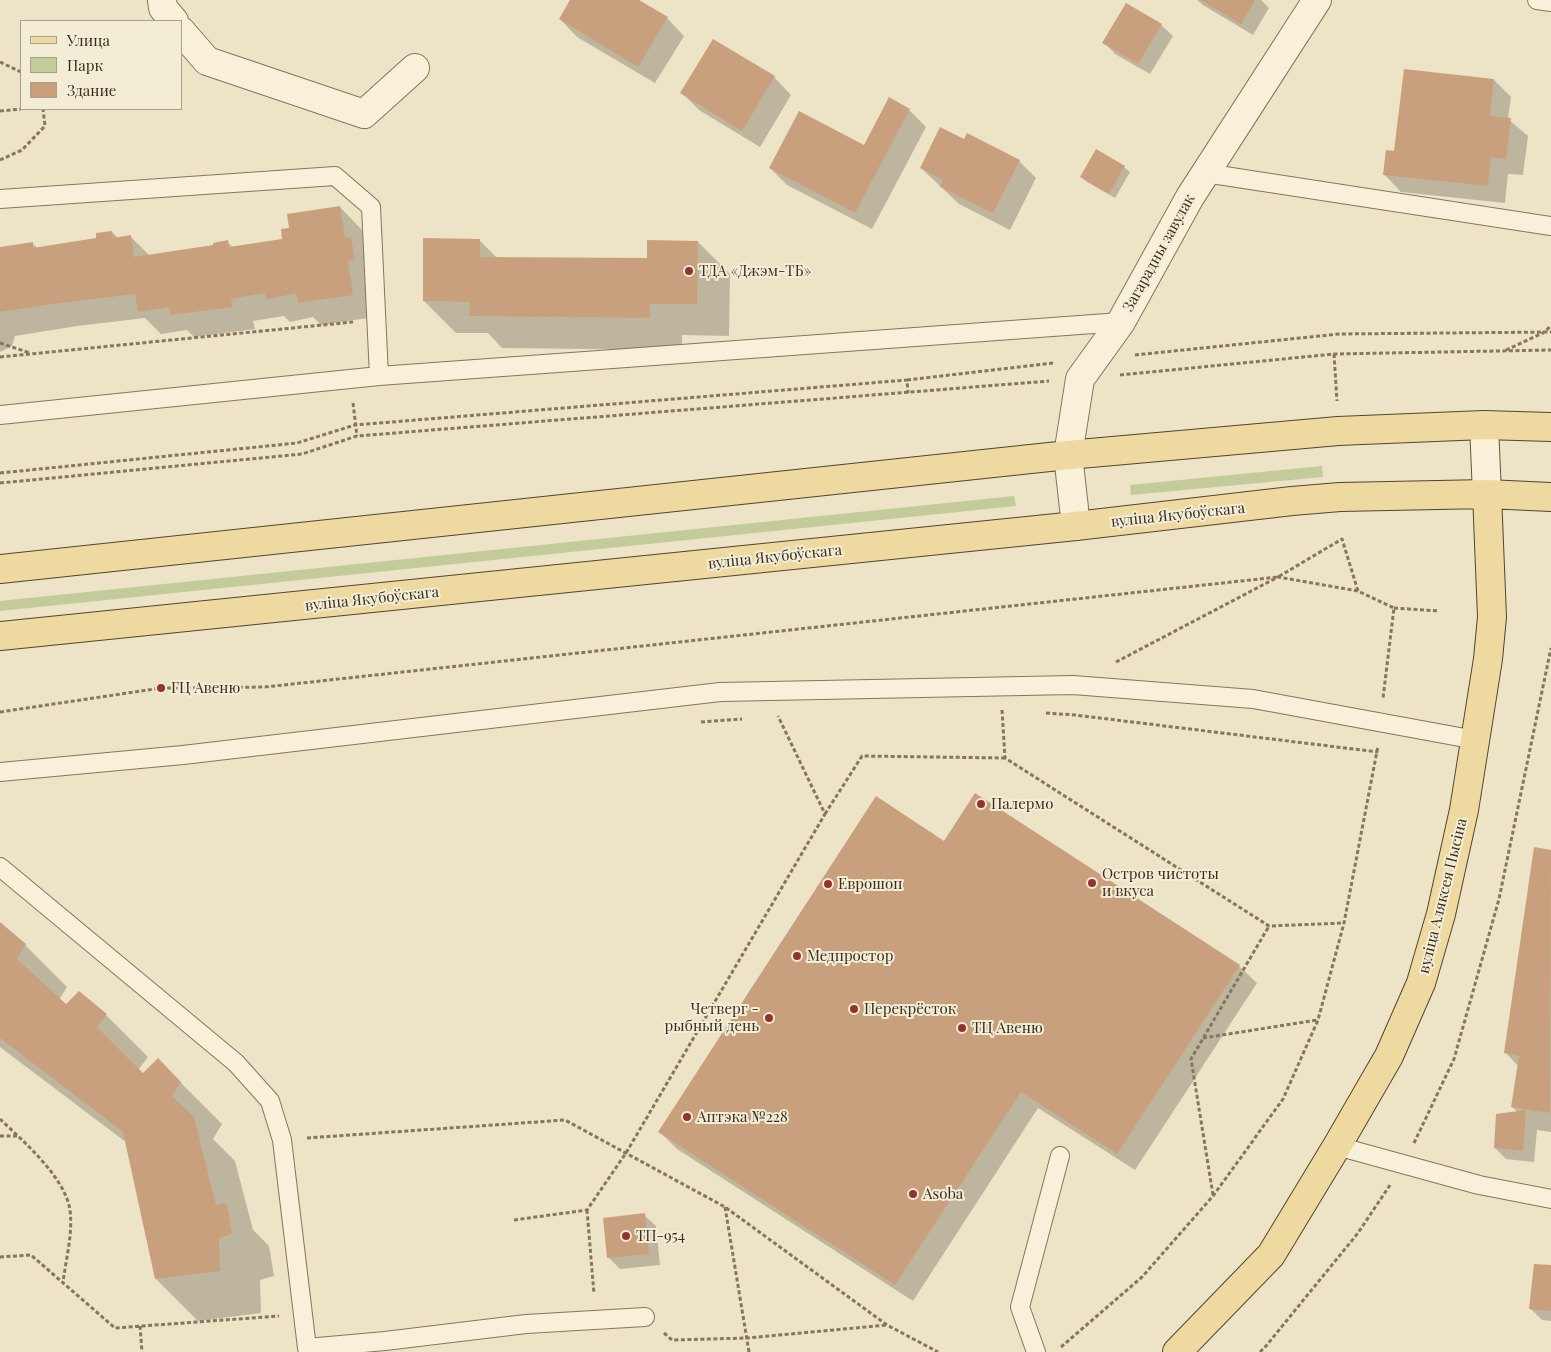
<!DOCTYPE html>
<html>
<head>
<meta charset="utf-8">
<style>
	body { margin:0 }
	#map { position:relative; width:1551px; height:1352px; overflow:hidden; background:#ede3c6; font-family:"Playfair Display",serif }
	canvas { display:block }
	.legend { position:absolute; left:20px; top:20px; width:162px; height:90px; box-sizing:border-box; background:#f4edd5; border:1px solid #a9a08d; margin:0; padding:6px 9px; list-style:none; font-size:15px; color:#382d20 }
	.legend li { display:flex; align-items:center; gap:10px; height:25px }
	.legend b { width:25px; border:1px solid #a9a08d }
</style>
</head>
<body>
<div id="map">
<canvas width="1551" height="1352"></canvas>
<ul class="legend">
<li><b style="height:6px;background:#eed9a0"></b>Улица</li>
<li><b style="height:14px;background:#c3cb9a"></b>Парк</li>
<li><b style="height:14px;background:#c9a07e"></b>Здание</li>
</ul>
</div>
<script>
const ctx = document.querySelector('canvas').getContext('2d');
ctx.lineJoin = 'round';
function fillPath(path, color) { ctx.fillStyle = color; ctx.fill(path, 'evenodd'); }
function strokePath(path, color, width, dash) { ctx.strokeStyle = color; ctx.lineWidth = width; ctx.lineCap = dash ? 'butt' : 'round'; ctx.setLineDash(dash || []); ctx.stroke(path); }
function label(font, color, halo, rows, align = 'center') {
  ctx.font = font + ' "Playfair Display",serif'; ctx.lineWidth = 4; ctx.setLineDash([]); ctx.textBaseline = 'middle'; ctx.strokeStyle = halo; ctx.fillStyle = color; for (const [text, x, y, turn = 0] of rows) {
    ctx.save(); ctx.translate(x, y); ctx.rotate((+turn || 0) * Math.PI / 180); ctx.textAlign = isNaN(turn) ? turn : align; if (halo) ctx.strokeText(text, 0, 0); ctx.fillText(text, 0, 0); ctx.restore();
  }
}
fillPath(new Path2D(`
	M1322 466 1323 477 1131 495 1130 485Z
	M1014 496 1016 506 0 611V601Z`), '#c3cb9a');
fillPath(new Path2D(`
	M572 0H636L667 18 684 36 655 83 577 37 560 19Z
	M1197 0H1261L1269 8 1253 35 1203 5Z
	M1161 25 1173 36 1150 74 1115 54 1104 42Z
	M774 77 791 95 760 147 699 110 682 93Z
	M1494 80 1511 97 1508 119 1528 136 1523 175 1508 174 1505 203 1401 192 1384 174Z
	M909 110 926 127 872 229 787 185 770 168 864 146Z
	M964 140 1019 161 1036 178 1010 230 959 204 921 168Z
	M1124 167 1130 172 1115 198 1087 182 1081 177Z
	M340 207 362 230 375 317 321 325 313 317 290 322 284 316 253 321 255 329 194 337 187 330 161 334 145 318 77 326 15 336 12 346 0 352V248L32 243 37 248 98 239 112 232 118 238 130 236 150 256 215 246 227 242 234 248 284 240 291 229Z
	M479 240 497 258 648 260 698 242 730 274 729 336 682 335V350L502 348 488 333H456L424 301Z
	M945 842 1239 966 1257 983 1135 1170 1038 1108 913 1301 677 1149 659 1131Z
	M1535 849 1551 851V1132L1537 1130 1534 1162 1506 1159 1495 1148 1518 1112 1512 1107 1518 1066 1506 1053Z
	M0 924 25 945 67 987 59 1000 66 1006 106 1015 148 1057 138 1070 143 1074 158 1060 222 1124 213 1139 235 1161 253 1230 269 1246 274 1276 260 1280 261 1313 198 1321 156 1279 127 1143 0 1047Z
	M644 1215 656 1226 660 1265 620 1269 608 1257Z
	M1551 1267V1321L1542 1320 1530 1308Z`), '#0003');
fillPath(new Path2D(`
	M570 0H639L668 17 638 67 559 19Z
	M1200 0H1255L1241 24Z
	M1126 3 1162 24 1138 64 1102 43Z
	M713 39 775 76 742 131 680 93Z
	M1404 69 1494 79 1490 116 1511 118 1506 159 1491 157 1488 186 1383 175 1386 150 1394 151Z
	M889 97 910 109 855 213 769 168 799 111 864 145Z
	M940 127 964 139 967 133 1020 160 993 213 940 187 943 180 920 168Z
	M1096 149 1125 166 1109 194 1080 177Z
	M340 206 345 238 351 237 355 260 348 261 353 295 298 303 296 293 266 300 265 293 231 299 233 307 170 315 169 307 138 312 135 294 53 304 0 312V247L33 242V248L96 238V233L112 231 113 238 131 235 134 257 213 245V243L228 240 229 247 282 239 281 229 289 228 287 214Z
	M423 238 480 239V257L647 258V240L698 241 697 304H650V318L469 316 470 302 423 301Z
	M975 793 1240 965 1117 1154 1021 1092 895 1285 658 1132 876 796 944 841Z
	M1534 847 1551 850 1550 1113 1511 1107 1519 1056 1504 1053Z
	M0 922 26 944 17 959 66 1004 79 991 107 1014 97 1027 143 1073 158 1058 181 1082 172 1096 194 1117 216 1205 227 1203 232 1234 219 1238 220 1271 155 1279 123 1132 0 1038Z
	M1526 1110 1523 1151 1494 1148 1496 1114Z
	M645 1213 649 1254 607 1258 603 1218Z
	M1534 1264 1551 1265V1311L1529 1309Z`), '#c9a07e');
const service = new Path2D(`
	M1537 0 1551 2
	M1205 173 1551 226
	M0 199 335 176 371 207 379 376
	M0 415 379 376 1121 322
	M0 772 183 755 720 692 1073 685 1253 699 1476 740
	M0 867 236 1063 270 1101 282 1140 307 1348 385 1341 526 1324 645 1317
	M1337 1146 1479 1185 1551 1199
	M1036 1352 1020 1307 1060 1156`);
const minor = new Path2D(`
	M162 0 163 8 174 21
	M181 31 207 61 364 114 415 68
	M1076 526 1068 455 1080 379 1121 322 1190 197 1317 0`);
const secondary = new Path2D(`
	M1484 425 1487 494`);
const primary = new Path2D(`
	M0 569 1068 455 1338 431 1484 425 1551 427
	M0 636 1076 526 1292 501 1340 497 1487 494 1551 497
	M1177 1352 1271 1255 1337 1146 1389 1056 1421 983 1441 914 1464 810 1488 659 1492 617 1487 494`);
strokePath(service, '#87755c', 20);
strokePath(minor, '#87755c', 30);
strokePath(secondary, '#695640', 30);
strokePath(primary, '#554330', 30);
strokePath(new Path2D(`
	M0 62 21 72
	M0 111 21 109
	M0 160 22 150 45 126 43 109
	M0 343 30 353
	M1506 350 1543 333 1551 326
	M1334 354 1337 401
	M1135 355 1339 334 1551 332
	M0 357 353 322
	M1120 375 1334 354 1551 350
	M907 380 1054 363
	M353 403 357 436
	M0 473 297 443 355 425 907 380 908 393
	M0 483 302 454 357 436 1049 381
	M1394 608 1439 611
	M1116 662 1278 577 1358 591
	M1002 710 1005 758 1269 926 1344 923
	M0 712 161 688 265 687 1278 577 1342 539 1358 591 1394 608 1383 698
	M1046 713 1075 715 1378 752
	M701 722 742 719
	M825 814 862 756 1005 758
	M1203 1038 1317 1020
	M0 1119C23 1141 65 1177 70 1210 73 1233 66 1259 63 1282
	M0 1136H17
	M307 1138 565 1120 725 1207 887 1325 938 1352
	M1414 1143 1454 1059 1499 899 1551 648
	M1213 1195 1191 1059 1269 926
	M725 1207 749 1352
	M587 1210 594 1294
	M514 1220 587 1210 626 1153 825 814 778 716
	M0 1257 31 1255 115 1328 279 1316
	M140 1326 142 1352
	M664 1333 672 1340 747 1338 887 1325
	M1061 1347 1142 1277 1213 1196 1283 1099 1318 1020 1344 923 1378 746
	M1260 1352 1266 1346 1358 1233 1390 1185`), '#87755c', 3, [4, 2.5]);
strokePath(service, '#f8f0d9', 18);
strokePath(minor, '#f8f0d9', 28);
strokePath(secondary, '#f8f0d9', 28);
strokePath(primary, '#eed9a0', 28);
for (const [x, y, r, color] of [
	[689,271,5,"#94322f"],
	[161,688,5,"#94322f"],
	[981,804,5,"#94322f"],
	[1092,883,5,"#94322f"],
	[828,884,5,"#94322f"],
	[797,956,5,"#94322f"],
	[854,1009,5,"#94322f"],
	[769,1018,5,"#94322f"],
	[962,1028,5,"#94322f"],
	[687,1117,5,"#94322f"],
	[913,1194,5,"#94322f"],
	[626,1236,5,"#94322f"]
]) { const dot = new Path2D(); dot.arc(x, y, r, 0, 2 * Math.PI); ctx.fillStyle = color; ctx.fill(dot); strokePath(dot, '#f4edd5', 2); }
label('15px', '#382d20', '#f4edd5', [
	["Загарадны завулак",1159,253,-61],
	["вуліца Якубоўскага",1178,515,-6],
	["вуліца Якубоўскага",775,557,-6],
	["вуліца Якубоўскага",372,599,-6],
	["вуліца Аляксея Пысіна",1443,896,-76]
]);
label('15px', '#382d20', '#f4edd5', [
	["ТДА «Джэм-ТБ»",699,271],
	["ГЦ Авеню",171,688],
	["Палермо",991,804],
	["Остров чистоты",1102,874],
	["и вкуса",1102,891],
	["Еврошоп",838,884],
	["Медпростор",807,956],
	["Четверг -",759,1009,"right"],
	["рыбный день",759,1026,"right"],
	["Перекрёсток",864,1009],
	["ТЦ Авеню",972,1028],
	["Аптэка №228",697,1117],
	["Asoba",923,1194],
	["ТП-954",636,1236]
], 'left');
</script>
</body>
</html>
